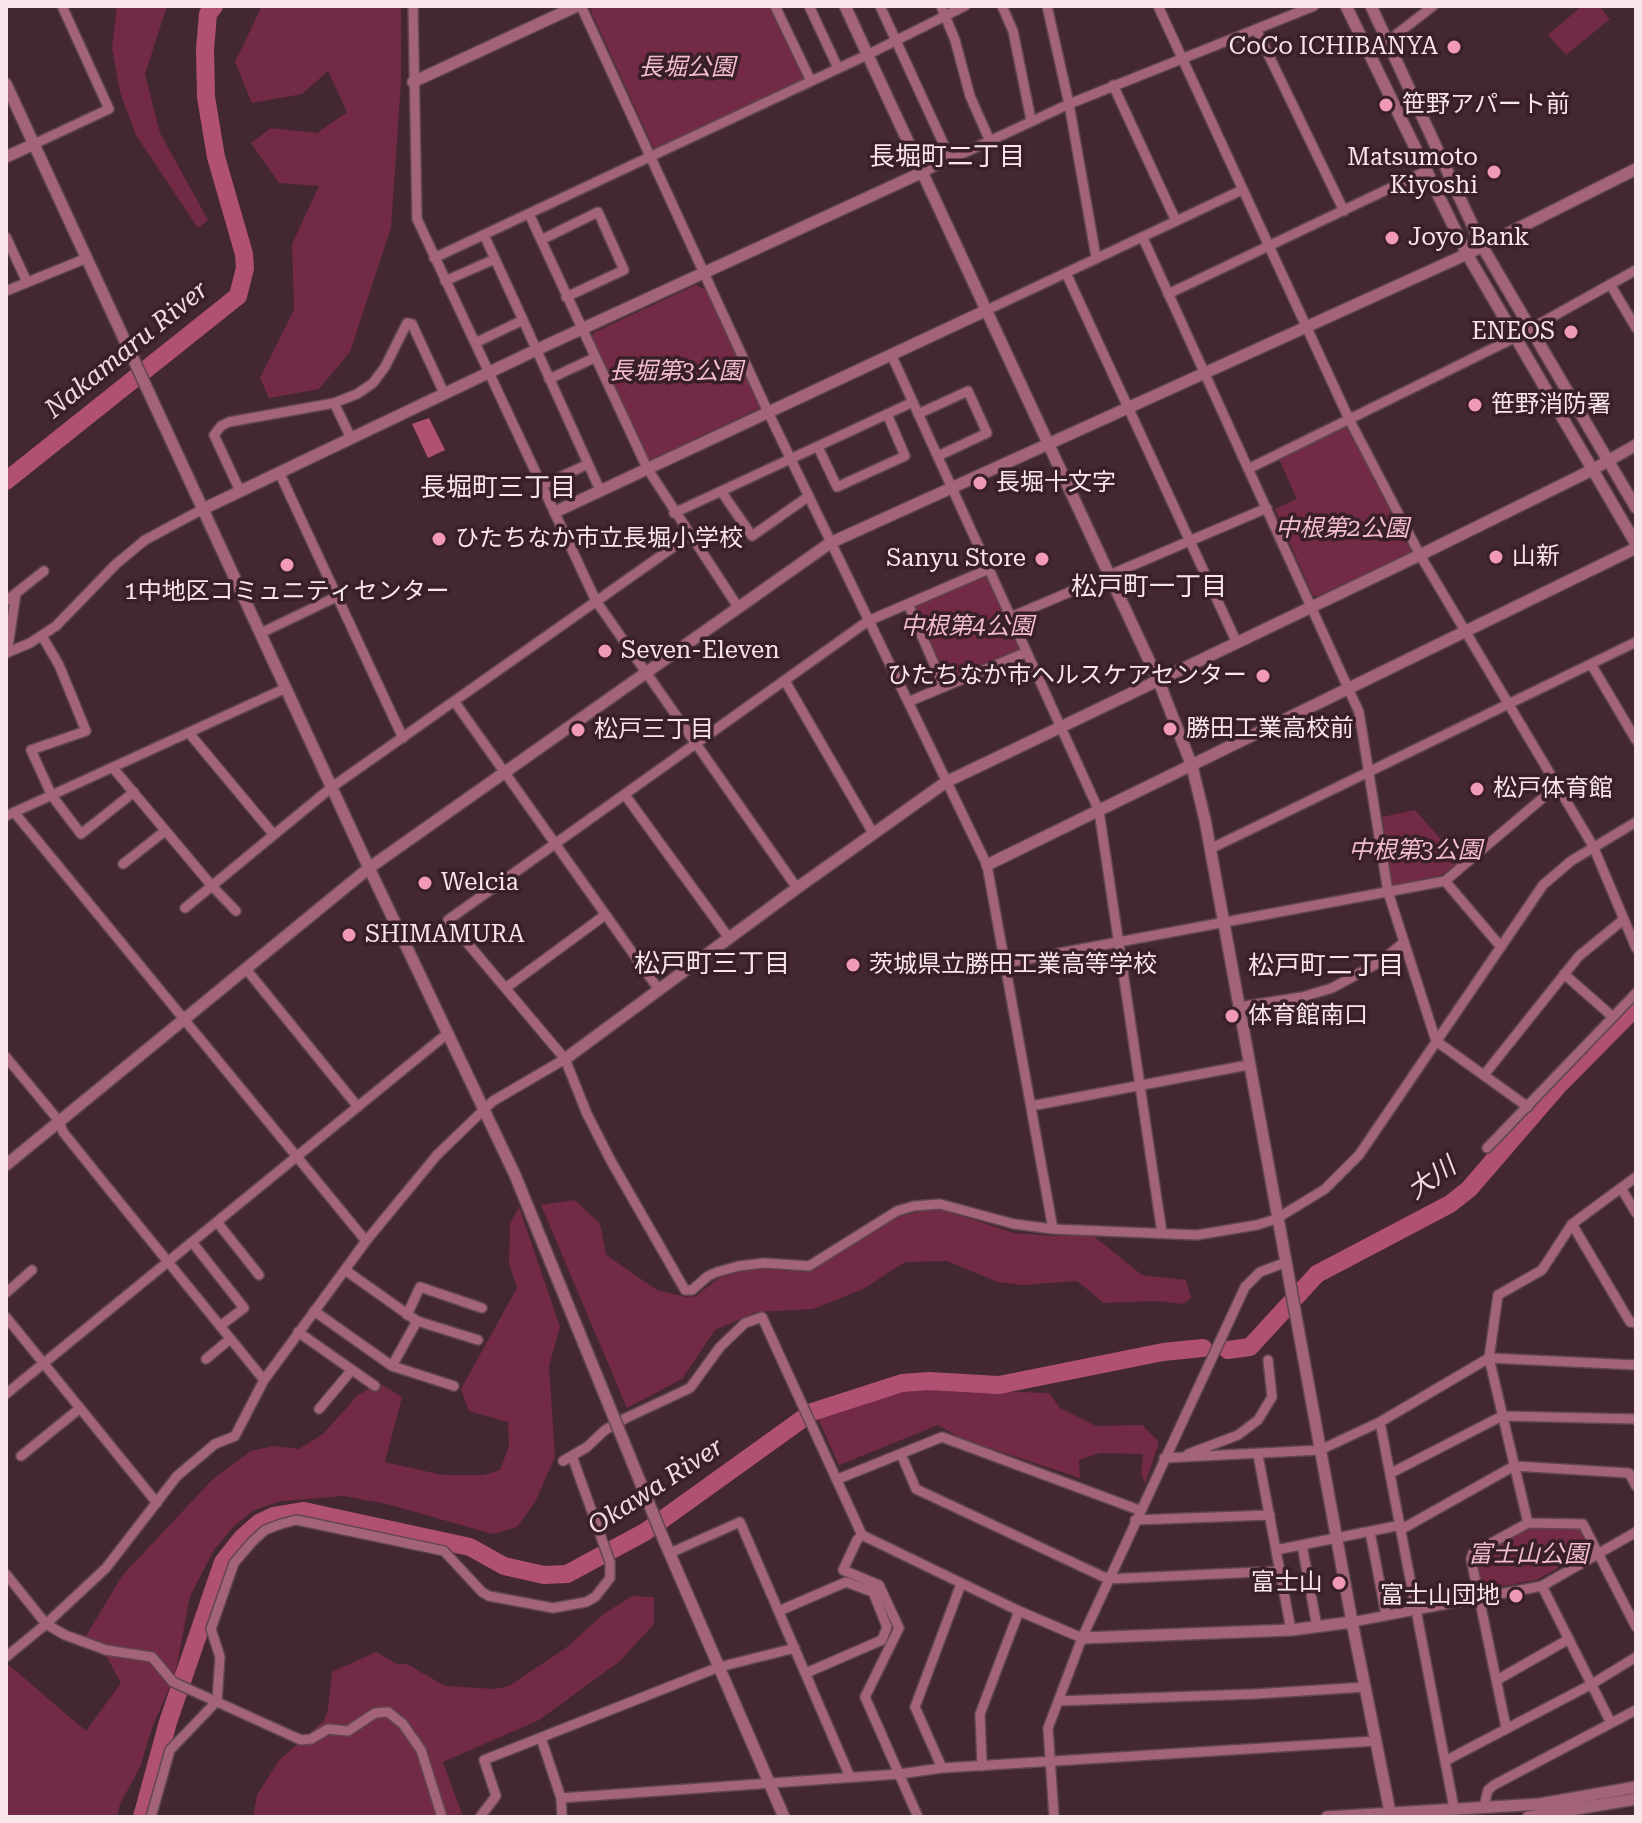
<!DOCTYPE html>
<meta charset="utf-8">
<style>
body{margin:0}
#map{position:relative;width:1642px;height:1823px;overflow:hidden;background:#442831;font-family:"Roboto Serif",serif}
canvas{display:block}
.frame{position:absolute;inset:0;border:8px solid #f9e6eb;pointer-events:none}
</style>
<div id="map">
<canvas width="1642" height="1823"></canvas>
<div class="frame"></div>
</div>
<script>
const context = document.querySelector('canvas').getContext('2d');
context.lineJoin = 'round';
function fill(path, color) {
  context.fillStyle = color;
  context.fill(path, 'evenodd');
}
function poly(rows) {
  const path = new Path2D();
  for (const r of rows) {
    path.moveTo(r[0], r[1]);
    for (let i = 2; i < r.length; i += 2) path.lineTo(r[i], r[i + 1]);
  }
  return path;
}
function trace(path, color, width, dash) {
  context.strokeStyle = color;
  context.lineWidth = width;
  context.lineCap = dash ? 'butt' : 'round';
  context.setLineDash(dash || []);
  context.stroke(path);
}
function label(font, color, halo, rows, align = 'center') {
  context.font = font + ' "Roboto Serif","Noto Sans JP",serif';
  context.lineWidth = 7;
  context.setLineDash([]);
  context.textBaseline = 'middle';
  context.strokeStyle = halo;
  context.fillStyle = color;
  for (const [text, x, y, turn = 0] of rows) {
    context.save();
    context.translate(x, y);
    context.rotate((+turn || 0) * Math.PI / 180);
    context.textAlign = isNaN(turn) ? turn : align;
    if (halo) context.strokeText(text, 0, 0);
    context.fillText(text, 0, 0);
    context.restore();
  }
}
const green = poly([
 [117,6,167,6,145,74,160,133,208,220,198,228,136,135,120,92,112,48],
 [262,6,401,6,401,82,391,228,350,352,319,389,269,398,260,378,294,310,292,244,319,186,279,183,251,143,271,128,317,133,347,112,328,71,302,94,252,103,235,62],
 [596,6,770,6,804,80,654,149,590,9],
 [1582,6,1599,6,1610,19,1566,55,1548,35],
 [696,285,708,291,760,408,651,460,645,456,591,339,593,333],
 [1347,427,1411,551,1409,555,1317,596,1313,596,1275,509,1297,499,1279,459],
 [987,575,1019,649,946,680,915,605],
 [1415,810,1460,861,1442,875,1392,885,1382,817],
 [575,1200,600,1224,606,1255,657,1290,686,1297,696,1296,719,1278,742,1271,765,1269,809,1272,900,1216,937,1208,1014,1233,1052,1236,1091,1234,1142,1275,1186,1280,1191,1298,1183,1304,1158,1301,1104,1303,1077,1281,1023,1285,998,1282,947,1261,905,1262,863,1289,813,1309,756,1312,715,1330,682,1379,627,1408,541,1205],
 [519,1207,560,1327,549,1366,555,1457,535,1502,517,1527,493,1534,387,1504,344,1496,281,1501,254,1510,233,1527,214,1550,190,1596,175,1675,152,1728,140,1767,120,1804,117,1817,6,1817,6,1667,9,1665,86,1731,121,1683,108,1659,86,1636,122,1576,212,1480,251,1451,273,1446,299,1449,323,1434,358,1395,379,1383,402,1397,385,1462,442,1475,484,1475,500,1470,509,1446,508,1422,469,1411,461,1389,517,1288,509,1263,510,1224],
 [901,1388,1049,1393,1060,1408,1096,1426,1142,1425,1159,1442,1145,1484,1141,1473,1143,1454,1100,1453,1079,1460,1080,1478,962,1439,938,1425,839,1465,818,1419],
 [1529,1526,1581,1527,1592,1550,1536,1580,1483,1590,1474,1556],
 [632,1596,654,1597,654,1624,620,1661,539,1720,443,1762,463,1817,253,1817,257,1795,279,1760,324,1721,328,1709,332,1672,376,1652,397,1664,407,1664,445,1686,495,1689,509,1686,567,1647,605,1613]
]);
const water = poly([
 [429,418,445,450,428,458,412,424]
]);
const river = poly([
 [6,481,238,296,245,268,244,254,216,157,206,97,205,49,208,14,214,6],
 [1228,1350,1250,1347,1317,1274,1450,1204,1469,1189,1557,1087,1636,1007],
 [142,1817,168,1722,223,1562,242,1538,259,1523,274,1516,304,1511,470,1547,504,1566,544,1575,567,1574,645,1532,812,1412,902,1383,929,1381,999,1385,1163,1352,1203,1348]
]);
const minor = poly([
 [413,6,417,219,596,601,797,888],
 [581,6,768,412,987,865,1053,1229],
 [775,6,811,81],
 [809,6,838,68],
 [880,6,950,158],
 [941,6,955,40,970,96,989,139],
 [1002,6,1013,31,1031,120],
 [1047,6,1069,104,1096,257],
 [1158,6,1349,419,1420,555,1593,846,1636,948],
 [1256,29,1344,211],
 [1388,41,1433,6],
 [1113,85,1176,221],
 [34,144,109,109,62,6],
 [923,172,1069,104,1314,6],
 [529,214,647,468,738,607],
 [484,235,495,259],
 [6,237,27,282],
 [1143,238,1359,712,1388,892,1436,1041,1528,1107],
 [541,240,598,212,624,270,566,297],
 [434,258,867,55,965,6],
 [1066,273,1237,643],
 [445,281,495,259,523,320,475,343],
 [1610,284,1636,328],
 [6,291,87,258],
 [1168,294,1428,170],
 [987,310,1242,190],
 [523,320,600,490],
 [891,354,1099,811,1162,1233],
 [549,379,594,358],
 [334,403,351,438],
 [918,414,968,391,987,433,938,456],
 [818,447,837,487,905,456,887,414],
 [1248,469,1514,338,1636,270],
 [279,472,403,738],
 [543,485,588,464],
 [240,491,214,435,221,426,229,422,334,403,357,394,373,383,385,367,407,323,412,324,444,393],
 [721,491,752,536,809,496],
 [674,513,913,402],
 [989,569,868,621,448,920,565,1059,587,1114,611,1161,685,1290,692,1290,708,1276,717,1272,739,1266,764,1263,809,1266,897,1211,914,1206,940,1204,1014,1224,1053,1229,1197,1235,1257,1225,1276,1219,1325,1189,1359,1155,1543,885,1571,861,1636,822],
 [6,601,44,571],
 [908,604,944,687],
 [1011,617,1267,508],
 [261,633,338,596],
 [42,636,59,665,86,731,31,750,52,796,81,834,134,792],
 [6,653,30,643,56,626,116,564,145,540,203,509],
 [7,653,16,593],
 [1591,664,1636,740],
 [785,681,873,833],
 [454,701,659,990],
 [908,702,1027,652],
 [189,733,274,835],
 [113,768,212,886,236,911],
 [625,795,729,938],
 [14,812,366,1241],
 [6,816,286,688],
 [1210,849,1636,642],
 [123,864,165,831],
 [1445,881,1501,947],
 [185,908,332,787,689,536],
 [1006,963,1445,881,1558,785],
 [246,969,358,1107],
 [1564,974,1613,1017],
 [507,987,605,915],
 [1238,1007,1302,997,1332,988,1380,962,1403,943],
 [6,1057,59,1121,63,1132,104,1183,264,1380],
 [1484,1075,1579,956,1623,920],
 [1031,1106,1248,1065],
 [1487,1148,1636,993],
 [1621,1188,1636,1213],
 [217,1222,259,1275],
 [1572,1224,1630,1322,1636,1323],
 [192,1242,244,1308,220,1326],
 [345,1270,417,1321,478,1340],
 [6,1293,32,1270],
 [314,1311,392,1366,454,1386],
 [407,1315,420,1287,482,1308],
 [6,1317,157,1503],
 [298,1332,375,1386],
 [206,1359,230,1339],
 [392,1366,417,1321],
 [6,1394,448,1033],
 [319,1409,351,1371],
 [1380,1422,1454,1808],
 [901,1454,916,1489,1108,1579,1280,1571],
 [1188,1454,1238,1435,1258,1420,1272,1397,1268,1360],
 [1258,1455,1291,1630],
 [21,1456,79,1409],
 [1164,1458,1320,1450,1380,1422,1489,1358,1636,1365],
 [563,1461,587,1447,605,1430,626,1418,690,1388,720,1347,745,1323,762,1317,862,1535,1019,1611,1082,1638],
 [1391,1473,1502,1416,1636,1419],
 [838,1479,942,1437,1139,1510],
 [1135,1520,1270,1515],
 [1528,1523,1489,1358,1498,1295,1542,1270,1572,1224,1636,1177],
 [1402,1529,1514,1466,1629,1473,1636,1486],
 [1370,1532,1386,1615],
 [862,1535,857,1540,843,1570,879,1585,899,1628,865,1697,918,1817],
 [1302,1545,1317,1627],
 [1276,1550,1401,1525],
 [670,1553,740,1522,850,1777],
 [6,1574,46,1624,65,1635,106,1650,152,1657,173,1682,301,1740,311,1739,328,1729,348,1731,375,1713,388,1712,403,1724,421,1750,442,1817],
 [1542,1586,1611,1723],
 [779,1611,846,1582,873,1592,887,1627,882,1640,806,1673],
 [1352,1622,1542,1586,1636,1532],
 [6,1657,46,1624,106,1568,177,1476,215,1444,235,1436,264,1380,366,1241,437,1155,493,1101,565,1059],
 [1497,1680,1569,1639],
 [1058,1701,1254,1694,1366,1687],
 [1506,1727,1471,1559,1473,1553,1528,1523,1583,1524,1636,1627],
 [541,1738,561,1798,562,1817],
 [1445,1761,1592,1684,1636,1657],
 [982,1766,980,1714,1019,1611],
 [942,1768,915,1707,961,1584],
 [561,1798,899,1774,942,1768,1376,1741],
 [1484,1806,1488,1790,1494,1785,1636,1710],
 [151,1817,170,1750,217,1701,220,1657,211,1629,234,1563,252,1542,265,1530,281,1524,296,1520,311,1523,444,1551,482,1592,489,1596,553,1608,586,1602,595,1597,610,1578,610,1562,572,1456],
 [480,1817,496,1796,484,1760,719,1667,795,1648],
 [1054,1817,1048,1728,1082,1638,1245,1287,1260,1272,1284,1263]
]);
const tertiary = poly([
 [845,6,1159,682,1192,766,1205,820,1352,1622,1391,1817],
 [1346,6,1467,254,1636,544],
 [1371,6,1482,246,1636,508],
 [413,82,577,6],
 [6,84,369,868,515,1175,610,1408],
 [6,157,34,144],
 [203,509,536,350,923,172],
 [555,512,987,310],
 [987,865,1636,548],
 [565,1059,797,888,946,782,1420,555,1592,470,1636,445],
 [6,1165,369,868,830,543,1467,254,1636,169],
 [663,1538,784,1817],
 [1082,1638,1291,1630,1352,1622],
 [1327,1817,1540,1804,1636,1787],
 [1528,1817,1636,1799]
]);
const tertiaryBridge = poly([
 [610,1408,663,1538]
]);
const markers = [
 [1454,47,8,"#f09ab5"],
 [1386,105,8,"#f09ab5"],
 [1494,172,8,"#f09ab5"],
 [1392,238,8,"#f09ab5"],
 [1571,332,8,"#f09ab5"],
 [1475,405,8,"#f09ab5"],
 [980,483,8,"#f09ab5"],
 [439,539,8,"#f09ab5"],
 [1496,557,8,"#f09ab5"],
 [1042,559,8,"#f09ab5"],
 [287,565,8,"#f09ab5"],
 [605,651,8,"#f09ab5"],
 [1263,676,8,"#f09ab5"],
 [1170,729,8,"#f09ab5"],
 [578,730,8,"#f09ab5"],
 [1477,789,8,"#f09ab5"],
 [425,883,8,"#f09ab5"],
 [349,935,8,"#f09ab5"],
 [853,965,8,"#f09ab5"],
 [1232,1016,8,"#f09ab5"],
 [1339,1583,8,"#f09ab5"],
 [1516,1596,8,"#f09ab5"]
];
const poiNames = [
 ["CoCo ICHIBANYA",1438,47,"right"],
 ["笹野アパート前",1402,105],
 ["Matsumoto",1478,158,"right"],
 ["Kiyoshi",1478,186,"right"],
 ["Joyo Bank",1408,238],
 ["ENEOS",1555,332,"right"],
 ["笹野消防署",1491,405],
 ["長堀十文字",996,483],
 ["ひたちなか市立長堀小学校",455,539],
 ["山新",1512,557],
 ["Sanyu Store",1026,559,"right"],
 ["1中地区コミュニティセンター",287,592,"center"],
 ["Seven-Eleven",621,651],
 ["ひたちなか市ヘルスケアセンター",1247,676,"right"],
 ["勝田工業高校前",1186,729],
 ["松戸三丁目",594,730],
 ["松戸体育館",1493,789],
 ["Welcia",441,883],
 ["SHIMAMURA",365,935],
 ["茨城県立勝田工業高等学校",869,965],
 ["体育館南口",1248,1016],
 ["富士山",1323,1583,"right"],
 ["富士山団地",1500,1596,"right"]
];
const parkNames = [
 ["長堀公園",687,68],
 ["長堀第3公園",676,372],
 ["中根第2公園",1342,529],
 ["中根第4公園",967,627],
 ["中根第3公園",1415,851],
 ["富士山公園",1528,1555]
];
const neighbourhoodNames = [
 ["長堀町二丁目",947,157],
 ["長堀町三丁目",498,488],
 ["松戸町一丁目",1149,587],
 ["松戸町三丁目",712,964],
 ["松戸町二丁目",1326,966]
];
const waterNames = [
 ["Nakamaru River",127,350,-39],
 ["大川",1432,1179,-35],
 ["Okawa River",656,1487,-33]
];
fill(green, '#722a46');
fill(water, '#b05173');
trace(river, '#b05173', 18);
trace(minor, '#61464f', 12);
trace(tertiary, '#61464f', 14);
trace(minor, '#a36479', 9);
trace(tertiary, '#a36479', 11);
trace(tertiaryBridge, '#61464f', 14, []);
trace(tertiaryBridge, '#a36479', 11);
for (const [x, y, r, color] of markers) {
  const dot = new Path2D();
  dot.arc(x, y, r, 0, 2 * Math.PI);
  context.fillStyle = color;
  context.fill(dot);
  trace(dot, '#391f27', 3);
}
label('24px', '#f9e6eb', '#391f27', poiNames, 'left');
label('italic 24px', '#f1bccc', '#391f27', parkNames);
label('26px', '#f9e6eb', '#391f27', neighbourhoodNames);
label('italic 26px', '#f4d9e0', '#391f27', waterNames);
</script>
